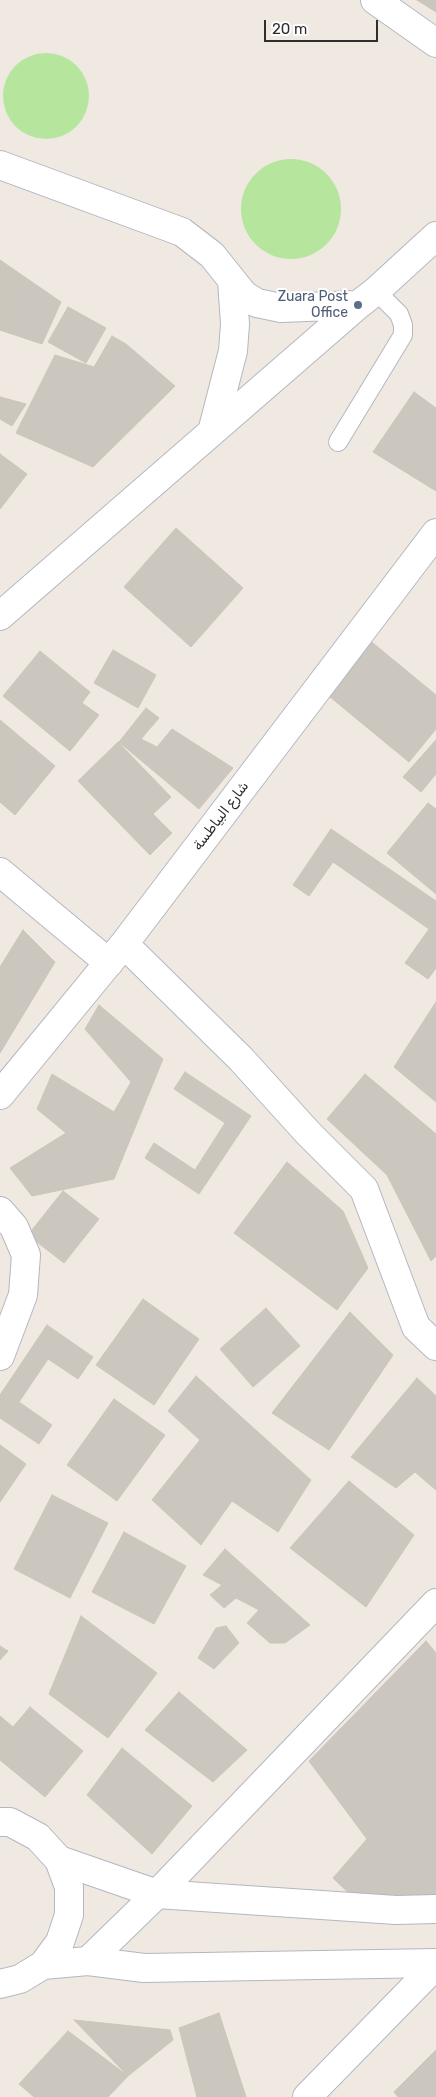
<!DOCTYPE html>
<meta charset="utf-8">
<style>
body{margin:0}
#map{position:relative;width:436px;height:2097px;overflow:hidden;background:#efe9e1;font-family:Rubik,sans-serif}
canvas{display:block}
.scale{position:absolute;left:264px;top:20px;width:114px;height:22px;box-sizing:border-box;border:2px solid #2e2e2e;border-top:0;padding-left:6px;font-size:15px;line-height:18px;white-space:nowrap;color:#2e2e2e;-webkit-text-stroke:4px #fff;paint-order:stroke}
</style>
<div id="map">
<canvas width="436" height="2097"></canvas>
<div class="scale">20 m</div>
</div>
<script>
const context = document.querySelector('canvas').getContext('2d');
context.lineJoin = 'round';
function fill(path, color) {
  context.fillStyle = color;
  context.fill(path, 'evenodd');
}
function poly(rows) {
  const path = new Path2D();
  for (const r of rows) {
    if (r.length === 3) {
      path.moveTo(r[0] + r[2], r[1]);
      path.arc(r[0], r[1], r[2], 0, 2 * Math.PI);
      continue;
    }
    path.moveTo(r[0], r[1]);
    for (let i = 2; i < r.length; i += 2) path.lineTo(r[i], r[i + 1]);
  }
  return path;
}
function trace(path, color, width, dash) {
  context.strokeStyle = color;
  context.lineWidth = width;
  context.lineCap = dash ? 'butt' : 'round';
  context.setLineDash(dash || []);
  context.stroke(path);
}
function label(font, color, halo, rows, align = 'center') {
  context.font = font + ' Rubik,"Noto Sans Arabic",sans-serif';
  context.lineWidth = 4;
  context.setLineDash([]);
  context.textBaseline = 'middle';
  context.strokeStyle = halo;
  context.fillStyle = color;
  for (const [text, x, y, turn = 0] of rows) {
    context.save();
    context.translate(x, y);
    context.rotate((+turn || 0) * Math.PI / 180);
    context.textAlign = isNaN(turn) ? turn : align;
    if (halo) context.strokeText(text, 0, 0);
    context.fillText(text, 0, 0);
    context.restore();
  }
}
const green = poly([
 [46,96,43],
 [291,209,50]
]);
const building = poly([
 [417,0,436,0,436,12,417,0],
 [0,260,61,302,42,344,0,330,0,260],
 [68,307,106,328,86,363,48,342,68,307],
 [112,336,126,344,175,386,93,467,16,433,55,355,94,367,112,336],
 [414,392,436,408,436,491,373,452,414,392],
 [0,397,26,404,12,426,0,419,0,397],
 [0,454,27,474,0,509,0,454],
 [176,528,243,588,191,647,124,587,176,528],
 [368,639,436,695,436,729,409,762,324,692,368,639],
 [113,650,156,675,138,708,94,683,113,650],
 [40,651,90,692,82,703,99,715,70,751,3,696,40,651],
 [146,708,159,718,141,739,157,747,172,729,233,768,199,809,119,742,146,708],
 [0,720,55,766,15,815,0,802,0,720],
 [436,740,436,774,421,792,403,777,436,740],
 [118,742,171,797,153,814,172,833,150,855,78,781,118,742],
 [428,803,436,809,436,894,387,853,428,803],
 [331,829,436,901,436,968,428,979,405,963,429,929,333,862,309,896,293,885,331,829],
 [23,930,55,962,0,1053,0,967,23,930],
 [436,1002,436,1102,394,1067,436,1002],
 [99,1005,163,1059,114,1179,32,1196,10,1168,66,1133,37,1109,52,1074,114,1112,131,1082,85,1029,99,1005],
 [185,1072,251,1116,199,1194,145,1158,154,1143,195,1170,225,1123,174,1089,185,1072],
 [365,1074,436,1134,436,1256,431,1261,387,1175,327,1119,365,1074],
 [287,1162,343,1211,368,1268,337,1310,234,1233,287,1162],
 [63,1191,99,1219,64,1263,28,1235,63,1191],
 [143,1299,199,1339,154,1405,96,1365,143,1299],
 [266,1308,300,1346,253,1387,220,1349,266,1308],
 [350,1312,393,1355,329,1450,272,1413,350,1312],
 [47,1325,93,1357,78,1379,48,1359,19,1402,52,1425,39,1444,0,1418,0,1395,47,1325],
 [196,1376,311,1480,278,1532,232,1501,201,1545,152,1500,200,1440,168,1411,196,1376],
 [417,1378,436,1396,436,1490,415,1472,396,1488,351,1457,417,1378],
 [114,1399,165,1435,117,1501,67,1465,114,1399],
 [0,1445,26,1464,0,1502,0,1445],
 [349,1481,414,1535,366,1607,290,1548,349,1481],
 [52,1495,108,1523,70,1598,14,1569,52,1495],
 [124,1532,186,1566,154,1624,92,1592,124,1532],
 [225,1549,310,1625,285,1643,270,1643,247,1623,259,1610,236,1598,224,1608,210,1595,222,1585,203,1575,225,1549],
 [81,1616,157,1673,108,1738,49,1694,81,1616],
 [226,1626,239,1643,214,1669,198,1658,216,1628,226,1626],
 [426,1641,436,1653,436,1901,355,1899,333,1878,367,1839,309,1761,426,1641],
 [0,1646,8,1651,0,1660,0,1646],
 [179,1692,247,1750,213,1782,145,1730,179,1692],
 [30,1707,83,1751,45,1797,0,1760,0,1716,13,1727,30,1707],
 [122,1748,192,1806,152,1854,87,1795,122,1748],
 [219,2013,246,2097,197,2097,179,2028,219,2013],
 [74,2020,170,2030,173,2040,128,2076,74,2020],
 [68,2031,128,2076,108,2097,34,2097,19,2084,68,2031],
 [436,2050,436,2097,398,2097,394,2092,436,2050]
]);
const service = poly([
 [338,442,403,335,403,325,399,314,376,291]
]);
const minor = poly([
 [375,0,436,43],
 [0,165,182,232,212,255,244,295,257,303,281,308,358,305],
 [212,432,233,351,235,324,232,280],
 [0,616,358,305,376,291,436,236],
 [0,872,109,963],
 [124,944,241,1059,308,1133,364,1189,416,1327,436,1346],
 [0,1095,124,944,436,533],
 [0,1211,14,1227,26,1255,23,1295,0,1356],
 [88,1961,157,1894,436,1603],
 [307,2097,436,1965]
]);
const tertiary = poly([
 [0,1822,10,1822,38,1837,59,1860,69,1887,69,1915,60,1942,43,1965,20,1979,0,1984],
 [59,1860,157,1894,396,1910,436,1909],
 [43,1965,88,1961,144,1968,436,1963]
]);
const markers = [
 [358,305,5,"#5c6f8a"]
];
const serviceNames = [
 ["Zuara Post",348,297],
 ["Office",348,313]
];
const streetNames = [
 ["شارع البياطسة",221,816,-53]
];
fill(green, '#b6e59e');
fill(building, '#cbc7bf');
trace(building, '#cbc5ba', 1);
trace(service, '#b4b7c1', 20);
trace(minor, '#b4b7c1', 30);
trace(tertiary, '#b4b7c1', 30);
trace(service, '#fff', 18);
trace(minor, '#fff', 28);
trace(tertiary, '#fff', 28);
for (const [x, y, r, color] of markers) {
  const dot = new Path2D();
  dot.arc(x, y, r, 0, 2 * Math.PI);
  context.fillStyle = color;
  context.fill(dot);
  trace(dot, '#fff', 2);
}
label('14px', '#4e5e75', '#fff', serviceNames, 'right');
label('14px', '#2e2e2e', '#fff', streetNames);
</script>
